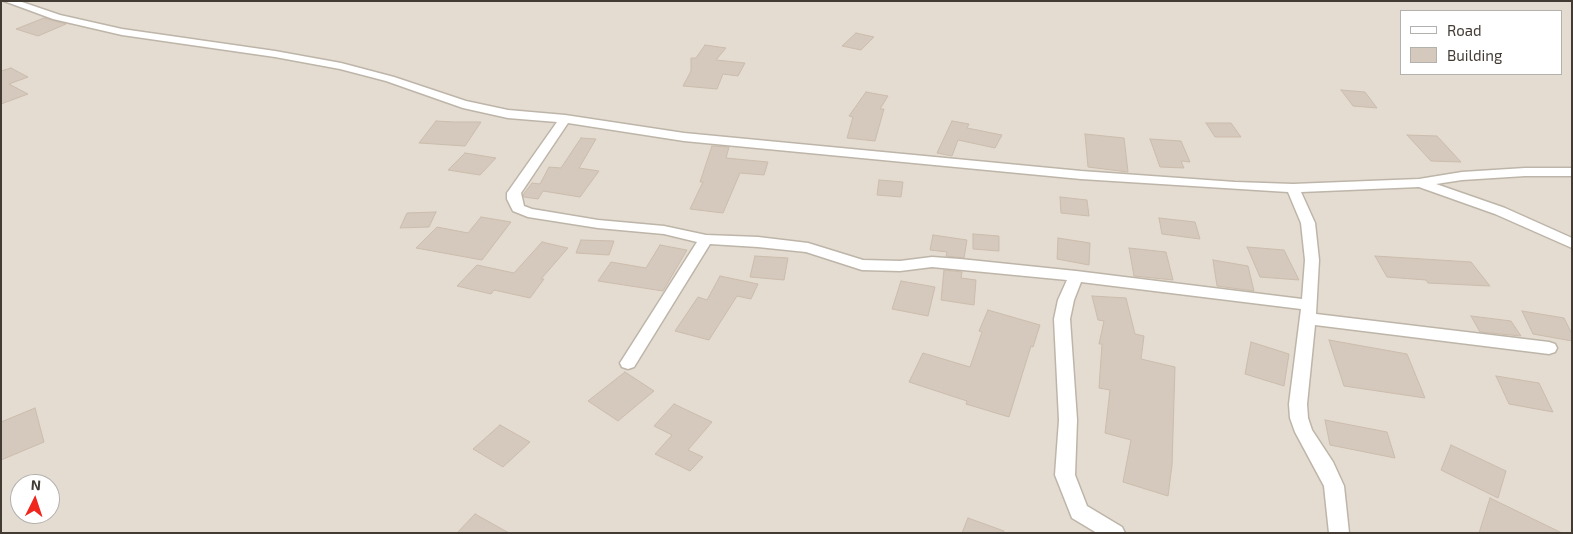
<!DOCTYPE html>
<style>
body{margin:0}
#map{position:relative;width:1573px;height:534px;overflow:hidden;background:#f1ebe3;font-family:"Exo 2",sans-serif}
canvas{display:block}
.frame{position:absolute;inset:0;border:2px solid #423b34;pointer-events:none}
.legend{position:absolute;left:1400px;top:10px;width:162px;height:65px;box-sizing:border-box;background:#fff;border:1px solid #b3b1ae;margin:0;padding:6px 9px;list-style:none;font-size:15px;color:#423b34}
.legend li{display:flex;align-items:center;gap:10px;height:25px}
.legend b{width:25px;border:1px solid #b3b1ae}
.north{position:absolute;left:10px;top:474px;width:50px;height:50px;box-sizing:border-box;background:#fff;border:1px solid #b3b1ae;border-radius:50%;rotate:4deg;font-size:14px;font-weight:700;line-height:20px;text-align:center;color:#423b34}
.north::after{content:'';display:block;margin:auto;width:18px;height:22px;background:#f0251b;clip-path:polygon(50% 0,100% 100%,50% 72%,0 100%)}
</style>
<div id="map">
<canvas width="1573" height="534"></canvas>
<div class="frame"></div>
<ul class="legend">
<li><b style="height:6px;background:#fff"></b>Road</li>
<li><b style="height:14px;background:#d5c8bc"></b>Building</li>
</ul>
<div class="north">N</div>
</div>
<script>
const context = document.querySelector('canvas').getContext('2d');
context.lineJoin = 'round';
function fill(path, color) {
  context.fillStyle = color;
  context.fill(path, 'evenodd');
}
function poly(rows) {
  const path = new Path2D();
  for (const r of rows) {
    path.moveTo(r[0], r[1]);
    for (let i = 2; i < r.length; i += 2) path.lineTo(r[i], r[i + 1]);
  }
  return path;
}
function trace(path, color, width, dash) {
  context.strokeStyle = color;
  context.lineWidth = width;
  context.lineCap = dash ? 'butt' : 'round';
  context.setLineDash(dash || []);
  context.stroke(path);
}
const residential = poly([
 [1,1,1572,1,1572,533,1,533],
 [1402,11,1562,11,1562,74,1402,74],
 [20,484,50,484,50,514,20,514]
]);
const building = poly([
 [44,18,66,24,38,36,16,29,44,18],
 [856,33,874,37,861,50,842,46,856,33],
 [705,45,726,48,716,60,745,63,738,76,723,74,717,89,683,86,691,71,691,58,696,58,705,45],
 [11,68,28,77,9,84,28,94,1,104,1,71,11,68],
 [1341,90,1365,92,1377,108,1353,106,1341,90],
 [866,92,888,96,880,109,884,109,875,141,847,138,853,117,849,116,866,92],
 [436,121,454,122,481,122,465,146,419,143,436,121],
 [952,121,969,124,967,128,1002,135,995,148,958,140,952,156,937,153,952,121],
 [1206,123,1231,123,1241,137,1215,137,1206,123],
 [1085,134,1124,138,1128,172,1088,167,1085,134],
 [1407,135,1437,136,1461,162,1431,161,1407,135],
 [581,138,596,139,579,168,599,171,580,197,543,191,538,199,524,197,523,195,532,183,540,184,549,167,561,168,581,138],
 [1150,139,1181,141,1190,162,1181,161,1184,168,1160,167,1150,139],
 [712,146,729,147,726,158,768,162,764,175,740,173,723,213,690,209,703,182,700,182,712,146],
 [465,153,496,158,480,175,448,170,465,153],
 [879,180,903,182,901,197,877,195,879,180],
 [1060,197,1087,200,1089,216,1061,213,1060,197],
 [436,212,429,227,400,228,407,213,436,212],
 [481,217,511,222,482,260,416,248,437,227,468,233,481,217],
 [1159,218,1195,222,1200,239,1162,234,1159,218],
 [973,234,999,236,999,251,973,249,973,234],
 [933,235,967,240,964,258,946,256,947,252,930,250,933,235],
 [1058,238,1090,243,1089,265,1057,259,1058,238],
 [581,240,614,241,609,255,576,253,581,240],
 [542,242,568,248,541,279,544,279,530,298,494,290,491,294,457,286,477,265,514,273,542,242],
 [660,245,687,250,663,291,598,281,611,262,646,268,660,245],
 [1247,247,1284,250,1299,280,1260,277,1247,247],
 [1129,248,1166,252,1173,280,1134,276,1129,248],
 [755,256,788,258,784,280,750,277,755,256],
 [1375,256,1471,262,1490,286,1428,283,1426,280,1387,277,1375,256],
 [1213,260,1248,266,1254,291,1217,286,1213,260],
 [944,270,962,272,961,278,976,280,974,305,941,300,944,270],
 [720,276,758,284,751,299,737,296,709,340,675,331,698,297,707,300,720,276],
 [901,281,935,287,928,316,892,309,901,281],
 [1092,296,1126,298,1135,334,1144,336,1141,359,1175,367,1172,465,1168,496,1123,482,1131,440,1105,433,1110,390,1099,388,1102,344,1099,344,1104,321,1098,320,1092,296],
 [988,310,1040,325,1033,347,1031,346,1009,417,966,404,967,401,909,382,923,353,970,367,982,332,979,331,988,310],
 [1522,311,1564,318,1572,334,1572,341,1533,334,1522,311],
 [1471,316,1511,321,1521,336,1480,332,1471,316],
 [1329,340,1407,354,1425,398,1344,386,1329,340],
 [1251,342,1289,354,1284,386,1245,374,1251,342],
 [625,372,654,391,618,421,588,401,625,372],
 [1496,376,1539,383,1553,412,1509,404,1496,376],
 [674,404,712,422,688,450,703,457,690,471,655,454,672,435,654,426,674,404],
 [35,408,44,442,1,460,1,422,35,408],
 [1325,420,1387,432,1395,458,1330,445,1325,420],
 [500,425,530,442,503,467,473,449,500,425],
 [1451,445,1506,471,1498,498,1441,470,1451,445],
 [1490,498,1562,533,1479,533,1490,498],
 [475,514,509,533,457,533,475,514],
 [968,518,1004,531,1004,533,962,533,968,518]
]);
const minor = poly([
 [4,1,19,1,60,15,122,29,275,51,341,63,394,77,466,101,508,110,565,115,684,133,1081,171,1235,182,1293,184,1419,179,1462,172,1525,168,1572,168,1572,176,1525,176,1462,180,1436,184,1505,208,1572,238,1572,248,1495,214,1419,187,1301,192,1315,223,1319,260,1316,314,1549,342,1555,344,1557,348,1555,352,1549,354,1315,325,1307,404,1308,418,1312,430,1333,462,1344,486,1349,533,1329,533,1324,486,1295,432,1290,418,1289,404,1301,309,1081,282,1074,300,1070,319,1077,420,1075,475,1087,506,1122,527,1125,533,1097,533,1072,518,1055,475,1059,420,1054,319,1058,300,1067,280,932,267,900,271,862,270,806,252,758,247,710,244,634,367,628,369,622,367,620,363,697,242,664,234,598,228,528,217,513,211,507,199,507,193,557,122,508,118,463,108,386,81,340,69,275,57,122,35,53,19,4,1],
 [568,123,684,141,1081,179,1288,192,1301,223,1305,260,1302,299,1076,271,960,259,932,257,900,261,863,260,808,243,758,237,706,235,664,226,598,220,532,209,524,206,521,193,568,123]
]);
fill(residential, '#e4dcd1');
fill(building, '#d5c8bc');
trace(building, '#ccbdad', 1);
trace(minor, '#beb5a9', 3);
fill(minor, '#fff');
</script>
